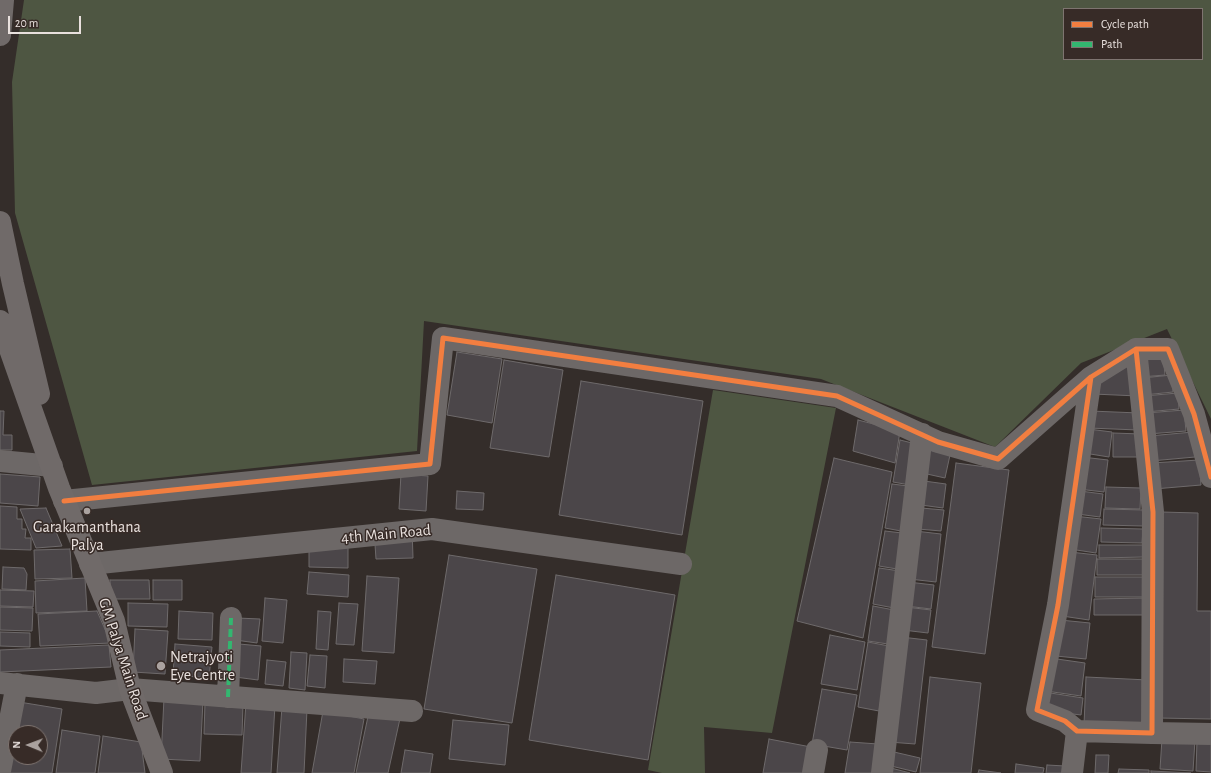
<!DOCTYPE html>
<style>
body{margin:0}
#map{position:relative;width:1211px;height:773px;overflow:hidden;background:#342d2a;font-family:"Alegreya Sans",sans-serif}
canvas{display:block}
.legend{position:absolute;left:1063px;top:8px;width:140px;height:52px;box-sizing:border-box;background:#372b27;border:1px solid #7e7470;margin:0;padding:5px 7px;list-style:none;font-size:12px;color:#e9e1de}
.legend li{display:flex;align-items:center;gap:8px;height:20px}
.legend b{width:20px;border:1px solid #7e7470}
.north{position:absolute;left:8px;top:725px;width:40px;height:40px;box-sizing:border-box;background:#372b27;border:1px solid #7e7470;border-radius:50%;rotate:271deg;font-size:11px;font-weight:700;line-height:16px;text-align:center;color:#e9e1de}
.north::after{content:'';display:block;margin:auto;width:14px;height:18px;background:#aaa29f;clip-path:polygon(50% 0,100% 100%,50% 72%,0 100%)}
.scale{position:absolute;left:8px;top:16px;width:73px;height:18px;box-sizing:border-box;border:2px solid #e9e1de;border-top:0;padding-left:5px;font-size:12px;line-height:14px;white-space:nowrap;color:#e9e1de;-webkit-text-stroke:3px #372b27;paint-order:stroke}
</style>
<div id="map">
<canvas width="1211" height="773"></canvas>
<ul class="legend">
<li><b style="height:5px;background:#f27e40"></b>Cycle path</li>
<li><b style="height:5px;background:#33b770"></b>Path</li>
</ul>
<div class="north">N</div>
<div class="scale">20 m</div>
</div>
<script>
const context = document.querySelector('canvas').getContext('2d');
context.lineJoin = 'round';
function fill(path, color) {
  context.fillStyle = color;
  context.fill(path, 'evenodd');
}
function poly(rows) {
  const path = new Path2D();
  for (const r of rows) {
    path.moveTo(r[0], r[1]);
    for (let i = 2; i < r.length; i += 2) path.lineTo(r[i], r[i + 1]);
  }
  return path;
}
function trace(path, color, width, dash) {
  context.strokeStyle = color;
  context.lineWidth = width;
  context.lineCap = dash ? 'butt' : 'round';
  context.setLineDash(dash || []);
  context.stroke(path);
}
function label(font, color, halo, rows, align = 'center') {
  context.font = font + ' "Alegreya Sans",sans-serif';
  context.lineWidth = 3;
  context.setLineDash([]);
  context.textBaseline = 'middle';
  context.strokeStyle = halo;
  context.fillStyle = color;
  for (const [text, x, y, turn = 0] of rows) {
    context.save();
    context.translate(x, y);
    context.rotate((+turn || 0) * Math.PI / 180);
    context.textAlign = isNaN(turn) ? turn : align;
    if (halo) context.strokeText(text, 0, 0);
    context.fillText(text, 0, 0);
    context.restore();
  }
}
const green = poly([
 [24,0,1211,0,1211,419,1167,329,1081,363,995,447,821,379,424,321,417,451,92,485,15,213,12,82],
 [1064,9,1202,9,1202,59,1064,59],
 [713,390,836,408,772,733,704,727,705,773,662,773,648,770]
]);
const building = poly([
 [457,352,502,359,492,423,447,415,457,352],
 [1163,355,1165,375,1141,377,1140,356,1163,355],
 [504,360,563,370,549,457,490,448,504,360],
 [1136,361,1138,396,1093,394,1094,380,1136,361],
 [1172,375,1173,392,1144,395,1142,378,1172,375],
 [581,381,703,401,682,535,559,515,581,381],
 [1178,393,1179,409,1146,412,1144,396,1178,393],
 [1184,410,1186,431,1148,434,1146,413,1184,410],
 [0,411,4,411,3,435,12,435,12,450,0,450,0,411],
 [1090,411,1139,413,1138,430,1089,428,1090,411],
 [858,420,900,431,895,463,853,451,858,420],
 [1088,429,1112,432,1109,457,1084,453,1088,429],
 [1193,432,1195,457,1151,461,1149,436,1193,432],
 [1113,433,1141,434,1140,457,1113,457,1113,433],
 [900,440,912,443,910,485,893,482,900,440],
 [924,449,950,455,945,478,918,472,924,449],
 [1082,457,1108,460,1104,492,1078,489,1082,457],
 [834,458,892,472,863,638,797,621,834,458],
 [1199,460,1201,485,1154,489,1152,463,1199,460],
 [956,463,1009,470,985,654,932,647,956,463],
 [0,474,40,477,38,506,0,503,0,474],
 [401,474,428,476,426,511,399,509,401,474],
 [924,481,946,484,943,508,921,505,924,481],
 [892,484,908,486,901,531,885,528,892,484],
 [1106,487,1141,488,1140,509,1105,508,1106,487],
 [457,491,484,493,483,510,456,509,457,491],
 [1080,491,1103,494,1100,517,1077,514,1080,491],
 [0,506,17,507,17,519,22,519,22,529,26,529,25,538,31,538,31,550,0,549,0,506],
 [46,508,62,546,36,548,20,509,46,508],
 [921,508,944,510,941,531,918,529,921,508],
 [1104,509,1144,510,1143,526,1103,525,1104,509],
 [1161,512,1198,513,1197,611,1211,611,1211,719,1158,718,1161,512],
 [1074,516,1101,519,1096,553,1070,549,1074,516],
 [412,528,413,558,376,559,374,530,412,528],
 [1101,528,1143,529,1142,543,1101,542,1101,528],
 [885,531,902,533,897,569,879,566,885,531],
 [915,531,941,534,936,582,909,579,915,531],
 [309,545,348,545,348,568,309,567,309,545],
 [1099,545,1143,545,1143,557,1099,558,1099,545],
 [70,549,72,578,35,579,34,550,70,549],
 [1070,552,1097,555,1089,620,1062,616,1070,552],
 [449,555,537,569,512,723,424,709,449,555],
 [1097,559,1145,559,1145,575,1097,575,1097,559],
 [3,567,24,568,27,574,26,590,2,589,3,567],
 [879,568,900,571,894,608,873,604,879,568],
 [309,572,349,575,348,597,307,594,309,572],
 [556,575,675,595,648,760,529,740,556,575],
 [367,576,399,578,394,653,362,651,367,576],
 [1095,577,1147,577,1147,597,1095,597,1095,577],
 [85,578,87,611,36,613,35,581,85,578],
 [110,580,149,580,150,599,111,599,110,580],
 [153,580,182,580,182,600,153,600,153,580],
 [908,582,934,585,931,609,906,606,908,582],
 [0,590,34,591,33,607,0,606,0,590],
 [265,598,287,600,283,643,262,641,265,598],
 [1145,598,1145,615,1094,615,1094,599,1145,598],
 [128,603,168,604,167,627,128,626,128,603],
 [339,603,358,604,354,645,336,644,339,603],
 [873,606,894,610,888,644,868,641,873,606],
 [0,607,33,608,32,631,0,630,0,607],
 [906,607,931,610,928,633,903,630,906,607],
 [97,611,111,643,40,646,38,614,97,611],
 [179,611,213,613,212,640,178,639,179,611],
 [318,611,331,612,328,650,316,649,318,611],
 [237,618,260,619,257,643,235,640,237,618],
 [1060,620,1090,623,1086,659,1056,656,1060,620],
 [135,629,168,631,165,674,133,672,135,629],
 [0,632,30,633,30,647,0,646,0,632],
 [830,635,865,642,857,690,821,684,830,635],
 [901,637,927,640,915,744,889,742,901,637],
 [868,642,889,646,879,711,858,707,868,642],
 [175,644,212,647,209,678,173,675,175,644],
 [239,644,261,646,258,680,235,677,239,644],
 [109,645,111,667,0,672,0,650,109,645],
 [291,652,307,653,305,690,289,688,291,652],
 [310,655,327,656,325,688,307,686,310,655],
 [1050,658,1085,663,1081,696,1046,691,1050,658],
 [344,659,377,661,375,684,343,682,344,659],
 [267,660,286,662,283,686,265,684,267,660],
 [930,677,981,683,971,773,920,773,930,677],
 [1086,677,1148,680,1144,729,1084,725,1086,677],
 [822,689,857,695,847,750,812,744,822,689],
 [1044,692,1083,698,1081,715,1041,710,1044,692],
 [164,698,203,700,200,761,161,759,164,698],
 [19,702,62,709,52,773,9,773,19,702],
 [16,733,40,733,40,757,16,757,16,733],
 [205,703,243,704,242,735,204,734,205,703],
 [246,703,275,705,271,773,241,773,246,703],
 [282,707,307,709,304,773,277,773,282,707],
 [370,707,401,714,388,773,356,773,370,707],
 [323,711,364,719,354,773,312,773,323,711],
 [453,720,509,725,505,765,449,759,453,720],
 [62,730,100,736,95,773,56,773,62,730],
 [103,736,141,742,145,773,98,773,103,736],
 [769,739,811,747,806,773,763,773,769,739],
 [1162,739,1195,740,1193,771,1160,769,1162,739],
 [1197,741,1211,742,1211,772,1196,771,1197,741],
 [850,742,878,744,876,773,845,773,850,742],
 [405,750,433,754,430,773,401,773,405,750],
 [894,752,920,758,916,772,891,766,894,752],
 [1096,755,1109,755,1108,773,1095,773,1096,755],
 [1016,764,1044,768,1043,773,1015,773,1016,764],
 [1047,765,1065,766,1064,773,1046,773,1047,765],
 [891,768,910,773,889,773,891,768],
 [1119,769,1149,770,1149,773,1118,773,1119,769],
 [979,770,1001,773,978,773,979,770],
 [1151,771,1191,773,1151,773,1151,771]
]);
const minor = poly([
 [1091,377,1058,605,1037,710,1065,721,1077,731,1152,733,1153,512,1136,349],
 [0,461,52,466],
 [64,501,430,464,443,338,837,396,938,442,998,459,1091,377,1136,349,1168,349,1194,414,1211,477],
 [90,564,432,529,681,564],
 [0,683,96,693,130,689,412,711],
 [228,697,231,618],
 [1152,733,1211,734],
 [0,771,17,684],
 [813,773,817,750],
 [882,773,922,434],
 [1072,773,1077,731]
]);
const secondary = poly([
 [0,35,3,0],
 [0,222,13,284,39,394],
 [0,321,59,488,114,621,130,689,162,773]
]);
const quiet = poly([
 [228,697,231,618]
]);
const cycleway = poly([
 [1091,377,1058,605,1037,710,1065,721,1077,731,1152,733,1153,512,1136,349],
 [64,501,430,464,443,338,837,396,938,442,998,459,1091,377,1136,349,1168,349,1194,414,1211,477]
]);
const markers = [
 [87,511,4,"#aaa29f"],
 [161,666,5,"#aaa29f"]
];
const poiNames = [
 ["Garakamanthana",87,527],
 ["Palya",87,545],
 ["Netrajyoti",170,657,"left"],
 ["Eye Centre",170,675,"left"]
];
const streetNames = [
 ["4th Main Road",386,534,-5],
 ["GM Palya Main Road",123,659,72]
];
fill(green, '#4e5642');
fill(building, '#4b4649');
trace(building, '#6e6a6b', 1);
trace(minor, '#6d6867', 22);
trace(secondary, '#706a69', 22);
trace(quiet, '#33b770', 4, [8, 4]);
trace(cycleway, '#f27e40', 5);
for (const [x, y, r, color] of markers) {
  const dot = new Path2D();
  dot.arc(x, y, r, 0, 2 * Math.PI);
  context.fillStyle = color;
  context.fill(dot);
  trace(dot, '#372b27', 1.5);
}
label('16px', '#e9e1de', '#372b27', poiNames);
label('16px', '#e9e1de', '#372b27', streetNames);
</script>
